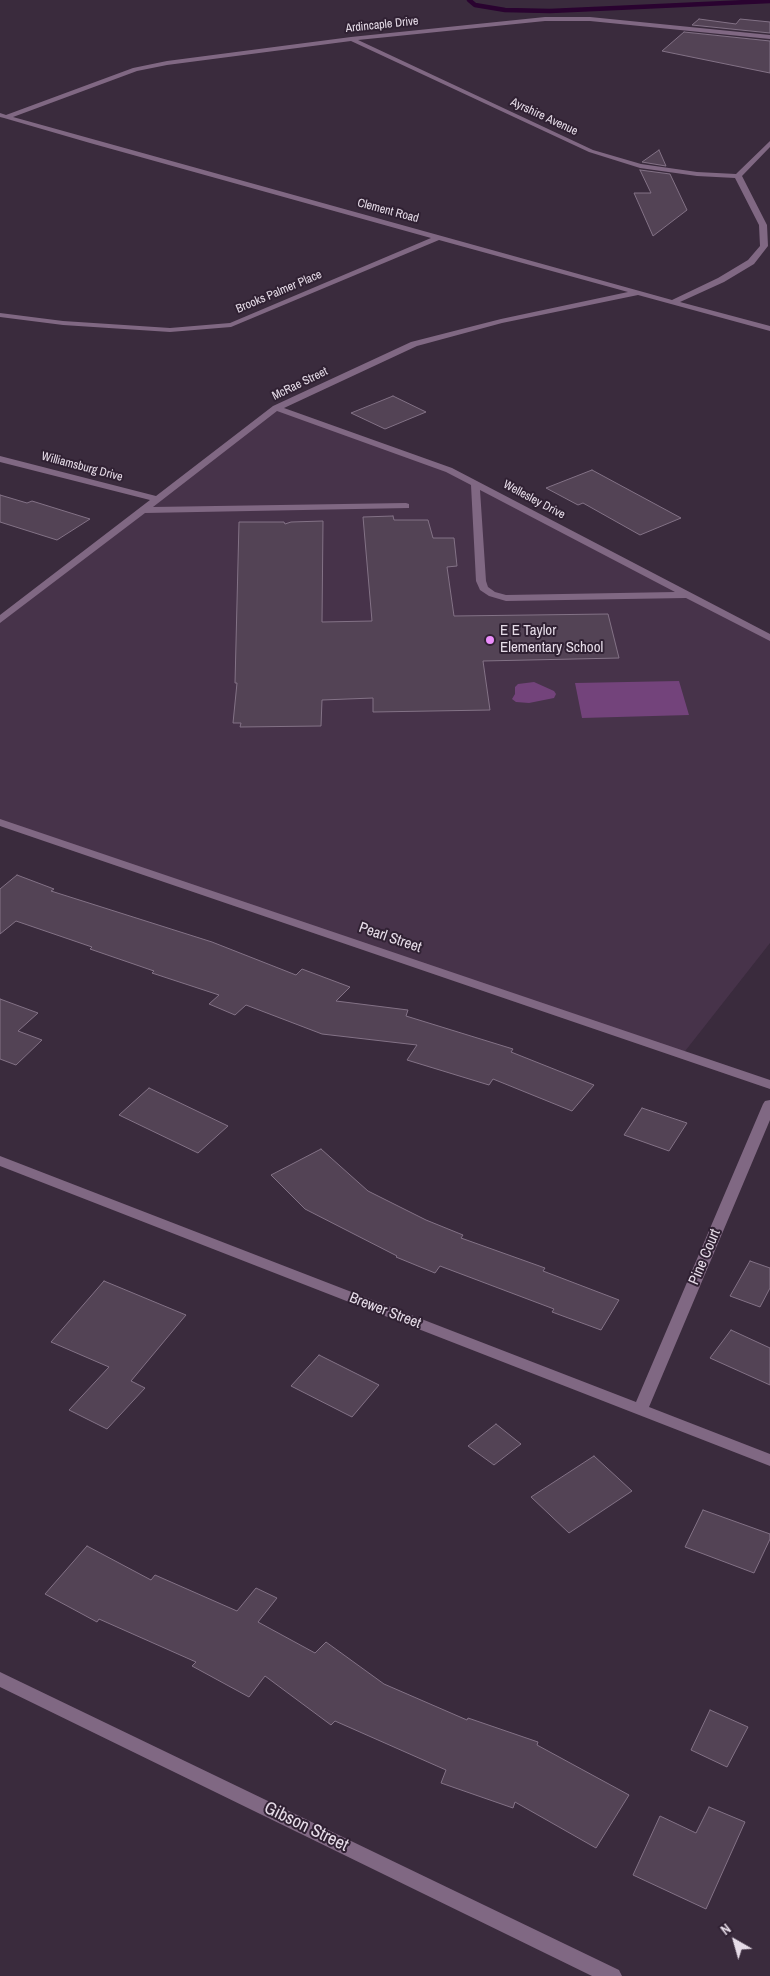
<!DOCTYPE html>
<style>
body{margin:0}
#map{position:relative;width:770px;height:1976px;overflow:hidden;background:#3a2b3d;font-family:"Archivo Narrow",sans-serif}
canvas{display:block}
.north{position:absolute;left:710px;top:1916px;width:50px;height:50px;-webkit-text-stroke:4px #302133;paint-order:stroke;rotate:322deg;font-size:14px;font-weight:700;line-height:20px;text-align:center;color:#e6dce8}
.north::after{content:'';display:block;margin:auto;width:18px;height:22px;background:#e6dce8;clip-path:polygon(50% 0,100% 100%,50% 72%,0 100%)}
</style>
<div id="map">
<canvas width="770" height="1976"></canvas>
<div class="north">N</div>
</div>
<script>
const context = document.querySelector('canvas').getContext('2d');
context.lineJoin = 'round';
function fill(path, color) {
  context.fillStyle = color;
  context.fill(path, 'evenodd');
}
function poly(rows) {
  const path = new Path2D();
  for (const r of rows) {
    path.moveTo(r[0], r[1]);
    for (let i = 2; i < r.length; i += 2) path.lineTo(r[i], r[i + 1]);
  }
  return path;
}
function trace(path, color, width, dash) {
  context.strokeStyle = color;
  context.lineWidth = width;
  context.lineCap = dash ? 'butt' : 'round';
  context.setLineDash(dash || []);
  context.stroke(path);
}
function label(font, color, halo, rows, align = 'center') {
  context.font = font + ' "Archivo Narrow",sans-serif';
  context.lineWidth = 4;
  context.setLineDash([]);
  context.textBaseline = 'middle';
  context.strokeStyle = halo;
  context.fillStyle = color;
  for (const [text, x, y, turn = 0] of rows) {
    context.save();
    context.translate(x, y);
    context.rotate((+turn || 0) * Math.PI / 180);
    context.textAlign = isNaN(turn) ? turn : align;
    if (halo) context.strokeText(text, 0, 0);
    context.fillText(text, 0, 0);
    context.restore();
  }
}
const built = poly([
 [276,408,449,470,770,638,770,943,682,1055,0,822,0,620]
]);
const green = poly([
 [679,681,689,715,582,718,575,683],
 [534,682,554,691,556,694,554,698,529,703,516,702,512,699,515,694,515,687,518,684]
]);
const stream = poly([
 [469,0,475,5,505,10,550,11,770,1]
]);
const building = poly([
 [699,19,736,24,740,19,770,22,770,33,692,25,699,19],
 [684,32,770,41,770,73,662,51,684,32],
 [659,150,666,166,642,162,659,150],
 [640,170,670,174,687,210,653,236,634,193,651,193,640,170],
 [393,396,426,412,385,429,351,413,393,396],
 [592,470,681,518,640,535,583,503,578,505,546,488,592,470],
 [0,495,27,503,32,501,90,519,57,540,0,522,0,495],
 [393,516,394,520,428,520,433,538,454,538,457,566,447,567,454,616,608,614,619,658,483,661,490,710,373,712,373,698,322,700,321,726,240,727,241,723,233,723,237,683,235,683,239,522,284,522,285,524,291,522,323,521,322,622,372,621,363,517,393,516],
 [17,875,54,889,51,891,212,942,296,975,302,969,350,987,336,1001,408,1010,406,1016,513,1049,511,1052,594,1085,572,1111,493,1079,489,1085,407,1060,417,1045,322,1034,246,1005,235,1015,209,1004,219,995,152,973,154,971,90,949,92,947,16,921,0,934,0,889,17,875],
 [0,999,38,1013,18,1031,42,1040,16,1065,0,1059,0,999],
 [149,1088,228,1126,198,1153,119,1115,149,1088],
 [642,1108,687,1123,669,1151,624,1135,642,1108],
 [321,1149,368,1191,426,1220,463,1235,461,1238,545,1268,543,1271,619,1300,601,1330,552,1312,554,1309,440,1266,435,1273,396,1257,397,1256,305,1209,271,1175,321,1149],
 [750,1261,770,1268,770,1288,760,1307,730,1296,750,1261],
 [104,1281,186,1315,131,1381,145,1388,107,1429,69,1410,109,1367,51,1342,104,1281],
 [731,1330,770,1348,770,1385,710,1358,731,1330],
 [319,1355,379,1385,352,1417,291,1386,319,1355],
 [496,1424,521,1444,494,1465,468,1446,496,1424],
 [594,1456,632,1491,569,1533,531,1497,594,1456],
 [703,1510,770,1534,770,1539,754,1573,685,1547,703,1510],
 [87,1546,151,1580,155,1575,237,1611,256,1588,277,1598,258,1622,315,1653,326,1642,384,1684,467,1720,468,1718,538,1742,537,1745,629,1795,596,1848,515,1802,513,1808,441,1783,446,1770,335,1721,331,1725,265,1676,249,1697,192,1666,196,1662,99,1619,97,1622,45,1594,87,1546],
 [710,1710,748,1727,727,1767,691,1750,710,1710],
 [709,1807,745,1822,706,1909,633,1875,660,1816,696,1833,709,1807]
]);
const minor = poly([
 [545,17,590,17,770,35,770,39,590,21,545,21,358,40,593,150,641,164,697,172,736,174,770,141,770,147,742,176,767,225,768,246,754,264,724,282,680,302,770,326,770,331,638,295,502,323,417,346,284,408,452,468,770,634,770,641,686,598,506,601,489,596,480,590,476,581,471,485,446,472,277,411,153,507,406,503,409,504,409,508,145,513,0,623,0,615,150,500,0,462,0,456,156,496,273,406,411,342,501,319,628,292,439,240,231,327,170,332,63,325,0,317,0,313,63,321,170,328,230,323,431,238,90,143,4,118,0,117,0,113,6,115,133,68,167,61,351,37,545,17],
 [351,41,589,152,640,168,697,176,735,178,759,225,760,246,748,260,718,278,672,300,13,117,137,71,167,65,351,41],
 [480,490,675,592,506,595,495,592,488,587,486,581,480,490],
 [0,819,770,1080,770,1089,0,826,0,819],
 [770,1100,770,1120,649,1407,770,1454,770,1466,0,1166,0,1156,636,1402,763,1104,765,1101,770,1100],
 [0,1672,619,1970,622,1976,592,1976,0,1687,0,1672]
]);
const markers = [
 [490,640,5,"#eb8dfb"]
];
const farStreetnames = [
 ["Ardincaple Drive",382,25,-6],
 ["Ayrshire Avenue",544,117,25],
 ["Clement Road",388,211,15],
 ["Brooks Palmer Place",279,292,-23],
 ["McRae Street",300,384,-26],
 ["Williamsburg Drive",82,467,15],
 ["Wellesley Drive",534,500,28]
];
const poiNames = [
 ["E E Taylor",500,631],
 ["Elementary School",500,648]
];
const streetNames = [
 ["Pearl Street",390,938,19],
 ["Pine Court",705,1257,-67],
 ["Brewer Street",385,1311,21]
];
const nearStreetnames = [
 ["Gibson Street",306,1827,26]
];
fill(built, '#47334a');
fill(green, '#73437b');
trace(stream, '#2a0330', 4.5);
fill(building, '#534355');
trace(building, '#837286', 1);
fill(minor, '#806883');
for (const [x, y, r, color] of markers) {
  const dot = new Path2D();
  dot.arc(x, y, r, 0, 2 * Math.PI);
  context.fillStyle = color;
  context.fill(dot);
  trace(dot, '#302133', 2);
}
label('12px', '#e6dce8', '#302133', farStreetnames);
label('15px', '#e6dce8', '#302133', poiNames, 'left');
label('15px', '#e6dce8', '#302133', streetNames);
label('18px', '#e6dce8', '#302133', nearStreetnames);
</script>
